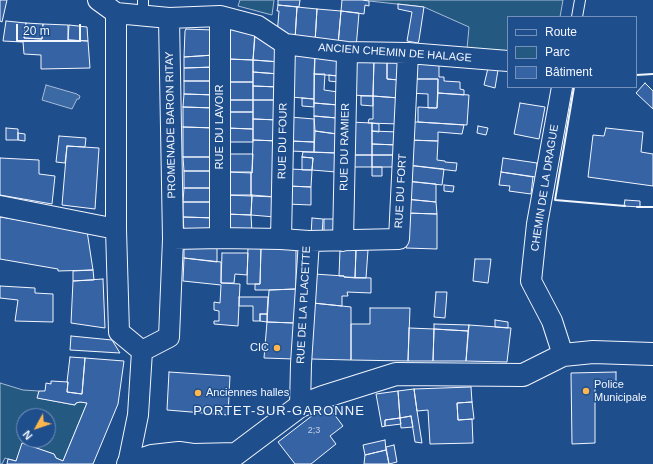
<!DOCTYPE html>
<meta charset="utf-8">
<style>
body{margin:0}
#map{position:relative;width:653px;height:464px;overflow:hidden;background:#1f4e8c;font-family:Helvetica,sans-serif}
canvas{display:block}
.legend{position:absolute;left:507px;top:16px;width:130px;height:72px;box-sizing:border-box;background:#1f4e8c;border:1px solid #7391ba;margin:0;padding:5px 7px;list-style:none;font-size:12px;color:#f2f6ff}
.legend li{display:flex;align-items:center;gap:8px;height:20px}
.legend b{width:20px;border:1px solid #7391ba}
.north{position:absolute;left:16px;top:408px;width:40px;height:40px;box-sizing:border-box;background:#1f4e8c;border:1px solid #7391ba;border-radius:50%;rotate:230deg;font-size:11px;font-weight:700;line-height:16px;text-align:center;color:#f2f6ff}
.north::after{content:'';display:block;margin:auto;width:14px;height:18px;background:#ffb74d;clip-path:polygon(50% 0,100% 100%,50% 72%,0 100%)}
.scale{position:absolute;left:16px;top:24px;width:65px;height:18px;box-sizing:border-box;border:2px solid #f2f6ff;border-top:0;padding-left:5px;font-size:12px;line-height:14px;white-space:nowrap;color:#f2f6ff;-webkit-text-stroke:3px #1f4e8c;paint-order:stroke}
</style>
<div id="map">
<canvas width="653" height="464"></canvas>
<ul class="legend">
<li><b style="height:5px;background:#1f4e8c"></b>Route</li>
<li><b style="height:11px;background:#245a82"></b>Parc</li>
<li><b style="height:11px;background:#3563a3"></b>Bâtiment</li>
</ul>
<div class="north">N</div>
<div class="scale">20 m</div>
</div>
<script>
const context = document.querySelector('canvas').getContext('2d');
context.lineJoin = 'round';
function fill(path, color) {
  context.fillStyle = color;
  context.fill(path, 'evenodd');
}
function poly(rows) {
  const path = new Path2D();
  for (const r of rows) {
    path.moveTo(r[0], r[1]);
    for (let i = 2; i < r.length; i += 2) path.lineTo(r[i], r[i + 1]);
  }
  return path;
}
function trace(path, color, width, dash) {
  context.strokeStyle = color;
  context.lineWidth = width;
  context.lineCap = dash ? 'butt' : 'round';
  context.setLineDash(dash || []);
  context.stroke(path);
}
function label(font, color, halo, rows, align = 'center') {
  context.font = font + ' Helvetica,sans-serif';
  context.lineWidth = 3;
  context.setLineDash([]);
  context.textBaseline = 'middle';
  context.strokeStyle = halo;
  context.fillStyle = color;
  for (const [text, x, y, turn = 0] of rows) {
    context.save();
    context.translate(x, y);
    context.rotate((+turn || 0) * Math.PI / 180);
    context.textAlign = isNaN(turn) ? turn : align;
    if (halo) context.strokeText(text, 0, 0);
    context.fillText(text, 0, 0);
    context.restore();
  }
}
const green = poly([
 [240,0,274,0,272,15,238,6,240,0],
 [350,0,563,0,560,17,508,17,508,55,467,49,469,27,424,7,369,1,350,0],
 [0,383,23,390,39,391,38,398,75,405,76,403,80,402,87,403,63,461,56,458,54,454,23,444,16,461,5,458,2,464,0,464,0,383],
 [24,416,48,416,48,440,24,440,24,416]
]);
const water = poly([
 [46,85,77,94,78,95,80,96,79,99,77,99,72,109,42,100,46,85]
]);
const building = poly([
 [0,0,7,0,2,22,0,21,0,0],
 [278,0,300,0,299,7,278,5,278,0],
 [342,0,362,0,369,1,369,6,365,5,364,14,341,11,342,0],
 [398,4,424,7,419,40,418,43,407,41,412,12,398,9,398,4],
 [278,5,297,7,295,39,277,35,279,11,277,11,278,5],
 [297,7,317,9,315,42,295,39,297,7],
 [317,9,341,11,338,45,315,42,317,9],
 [341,11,359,13,356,48,338,45,341,11],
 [6,21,26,23,24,38,42,39,43,24,68,25,68,40,88,41,90,68,41,69,41,55,24,54,23,42,3,41,6,21],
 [227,22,255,30,253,60,226,59,227,22],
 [26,23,43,24,42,39,24,38,26,23],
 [69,25,87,27,88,41,68,40,69,25],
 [186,29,213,30,214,55,184,57,185,31,186,29],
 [255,36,280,52,280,62,253,60,255,36],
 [292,51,315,54,314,99,291,97,292,51],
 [315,54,339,58,338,76,314,74,315,54],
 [214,55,215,67,184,68,184,57,214,55],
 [350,58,374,59,373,96,350,95,350,58],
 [229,59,253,60,253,82,229,82,229,59],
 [374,59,387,60,387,79,399,80,399,98,373,96,374,59],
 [253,60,280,62,279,74,253,72,253,60],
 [387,60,399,61,399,80,387,79,387,60],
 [410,63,439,63,439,77,444,77,444,81,460,82,460,89,464,90,464,95,438,93,438,79,409,79,410,63],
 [215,67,216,81,184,81,184,68,215,67],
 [488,68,498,70,495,88,484,85,488,68],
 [253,72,279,74,279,87,253,86,253,72],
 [314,74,325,74,324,90,338,92,338,105,314,103,314,74],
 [329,75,338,76,338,82,329,81,329,75],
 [409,79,438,79,437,108,428,108,428,94,409,93,409,79],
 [184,81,216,81,216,95,184,94,184,81],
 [226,82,253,82,253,100,226,100,226,82],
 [645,83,653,91,653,109,636,93,645,83],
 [253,86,279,87,279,100,253,100,253,86],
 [438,93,469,95,467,125,418,122,418,107,437,108,438,93],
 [184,94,216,95,215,108,183,107,184,94],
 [361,96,373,96,373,106,361,105,361,96],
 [373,96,399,98,399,124,368,123,369,119,373,119,373,96],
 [302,98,314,99,314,107,302,106,302,98],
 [226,100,253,100,253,112,226,112,226,100],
 [253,100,279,100,279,120,253,119,253,100],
 [314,103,338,105,337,118,314,116,314,103],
 [520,103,545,107,539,139,514,134,520,103],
 [183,107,215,108,216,128,183,127,183,107],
 [226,112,253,112,253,129,226,128,226,112],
 [314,116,337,118,337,134,315,131,314,116],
 [290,117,314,119,314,142,290,141,290,117],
 [253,119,279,120,278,141,253,140,253,119],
 [349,122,372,123,372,155,348,155,349,122],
 [409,122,418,122,464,125,462,134,438,132,438,141,408,140,409,122],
 [372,123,379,124,379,132,372,131,372,123],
 [478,126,488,128,486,135,477,133,478,126],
 [183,127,216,128,216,157,183,157,183,127],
 [6,128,18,129,18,140,6,140,6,128],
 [226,128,253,129,253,142,226,142,226,128],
 [606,128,643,132,641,152,653,154,653,186,588,177,593,135,604,136,606,128],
 [315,131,337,134,337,153,314,152,315,131],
 [372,131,398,132,398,145,372,144,372,131],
 [18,133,25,134,25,141,18,140,18,133],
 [59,136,86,138,85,147,67,146,65,163,56,162,59,136],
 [253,140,278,141,276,197,251,196,251,172,252,173,253,140],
 [408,140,438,141,437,160,445,161,445,162,457,163,456,171,407,165,408,140],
 [290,141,314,142,314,152,290,151,290,141],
 [372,144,398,145,397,155,372,155,372,144],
 [67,146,99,148,95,209,62,205,67,146],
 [303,152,337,153,336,172,312,170,313,158,302,157,303,152],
 [228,154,253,154,252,173,228,172,228,154],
 [348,155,372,155,372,167,348,167,348,155],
 [372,155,397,155,396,167,372,167,372,155],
 [183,157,216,157,216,171,184,171,183,157],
 [302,157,313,158,312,170,302,170,302,157],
 [0,158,39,160,39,174,55,176,52,204,0,195,0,158],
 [503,158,537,163,536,177,501,172,503,158],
 [407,165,444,169,442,185,406,181,407,165],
 [372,167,382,167,382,176,372,176,372,167],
 [289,169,312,170,311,187,288,186,289,169],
 [184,171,216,171,216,188,184,188,184,171],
 [226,172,251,172,251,196,225,195,226,172],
 [501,172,533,177,531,194,509,191,510,186,499,185,501,172],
 [406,181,436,184,436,202,405,199,406,181],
 [444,185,454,186,453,192,444,191,444,185],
 [288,186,311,187,311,205,287,204,288,186],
 [184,188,216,188,216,202,183,202,184,188],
 [225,195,252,195,251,215,226,214,225,195],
 [252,195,276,197,275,217,251,215,252,195],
 [405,199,436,202,437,214,406,213,405,199],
 [625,200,640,201,640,207,624,206,625,200],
 [183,202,216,202,216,218,183,217,183,202],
 [406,213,437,214,437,249,406,248,406,213],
 [226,214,251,215,252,233,227,234,226,214],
 [0,217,87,231,93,270,58,271,58,269,0,259,0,217],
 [183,217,216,218,217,231,184,231,183,217],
 [312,218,323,219,322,236,311,236,312,218],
 [324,219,335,219,334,237,324,236,324,219],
 [184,243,217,244,217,262,184,258,184,243],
 [248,246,261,247,260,284,247,284,248,246],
 [261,247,296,248,296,289,269,290,255,290,255,284,260,284,261,247],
 [340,250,356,250,355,278,344,277,344,276,339,276,340,250],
 [356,250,368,250,366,278,355,278,356,250],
 [222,253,248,253,247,275,235,274,234,283,221,283,222,253],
 [184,258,221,262,221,283,240,284,238,326,214,324,214,321,219,321,219,311,214,310,214,302,220,303,221,285,183,281,184,258],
 [475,259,491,259,488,283,473,281,475,259],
 [93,270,94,280,73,281,73,271,93,270],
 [314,274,344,276,344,277,371,278,371,293,347,292,348,296,342,296,342,306,313,303,314,274],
 [103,279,105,328,71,323,73,281,103,279],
 [0,286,35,288,35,293,53,294,53,322,15,321,18,300,0,298,0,286],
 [296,289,295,323,267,322,269,290,296,289],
 [436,292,447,292,445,318,434,317,436,292],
 [239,297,268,297,267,314,260,314,260,321,253,321,253,306,239,306,239,297],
 [313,303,351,307,351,360,311,359,313,303],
 [370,308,410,308,408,361,351,360,351,324,370,324,370,308],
 [260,314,267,314,267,322,260,321,260,314],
 [495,320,508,322,508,328,495,327,495,320],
 [267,322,295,323,294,359,264,358,267,322],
 [434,324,469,325,468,331,434,329,434,324],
 [469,325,511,328,507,362,466,361,469,325],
 [409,328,434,329,433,361,408,361,409,328],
 [434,329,468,331,466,361,433,361,434,329],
 [71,336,112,340,120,353,70,350,71,336],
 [70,357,85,358,82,394,67,392,68,382,67,382,70,357],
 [85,358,124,361,118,404,93,464,7,464,8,459,16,461,22,443,54,454,56,458,63,461,87,403,80,402,76,403,75,405,37,398,39,391,45,391,46,383,51,384,51,381,68,382,67,392,82,394,85,358],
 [169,372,230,376,228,415,167,410,169,372],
 [616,372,616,384,595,384,595,443,572,444,571,373,616,372],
 [471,387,472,402,457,403,458,420,472,419,473,443,430,444,428,410,417,411,414,389,471,387],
 [414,389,417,411,422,443,415,442,411,416,400,418,398,391,414,389],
 [398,391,400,418,385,420,385,426,382,427,376,394,398,391],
 [472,402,474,419,458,420,457,403,472,402],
 [328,406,343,426,330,436,336,444,311,464,295,464,278,442,313,415,328,406],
 [411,416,413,427,401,428,400,418,411,416],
 [400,418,401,424,385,426,385,420,400,418],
 [385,440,386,450,365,455,363,445,385,440],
 [394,445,397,462,389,464,386,447,394,445],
 [386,450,389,464,364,464,365,455,386,450]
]);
const lane = poly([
 [143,15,143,0],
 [577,17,580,0]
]);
const street = poly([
 [98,0,116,13],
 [116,13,169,18,173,239,169,337,142,351,119,332,116,229,116,13],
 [220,16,220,238],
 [169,18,220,16,258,26,285,44,347,52,408,53,508,61],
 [562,87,537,224,531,281,552,321,563,355],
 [0,206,116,229],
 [173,239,220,238,281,239,309,241,301,364,300,406],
 [281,239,285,44],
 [309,241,399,239,408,53],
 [343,241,347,52],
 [128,464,138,415,142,351]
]);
const secondary = poly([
 [128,464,152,456,179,453,193,455,236,454,300,406,323,397,396,374,523,375,563,355,593,352,653,354]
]);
const wall = poly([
 [636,75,653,74],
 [574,87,555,200,625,206],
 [637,207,653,207]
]);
const markers = [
 [277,348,4,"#ffb74d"],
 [586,391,4,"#ffb74d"],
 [198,393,4,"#ffb74d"]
];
const numberNames = [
 ["2;3",314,431]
];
const streetNames = [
 ["ANCIEN CHEMIN DE HALAGE",395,53,4],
 ["PROMENADE BARON RITAY",171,125,-91],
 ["RUE DU LAVOIR",220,127,-90],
 ["RUE DU FOUR",283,141,-89],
 ["RUE DU RAMIER",345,147,-89],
 ["CHEMIN DE LA DRAGUE",545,188,-81],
 ["RUE DU FORT",401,191,-87],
 ["RUE DE LA PLACETTE",304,305,-87]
];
const poiNames = [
 ["CIC",269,348,"right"],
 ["Police",594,385],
 ["Municipale",594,398],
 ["Anciennes halles",206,393]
];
const quarterNames = [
 ["PORTET-SUR-GARONNE",279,411]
];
fill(green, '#245a82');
trace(green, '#a8bbd7', 1);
fill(water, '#3b69a3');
trace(water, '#a8bbd7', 1);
fill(building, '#3563a3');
trace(building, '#f2f6ff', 1);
trace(lane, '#f2f6ff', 12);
trace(street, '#f2f6ff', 22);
trace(secondary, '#f2f6ff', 24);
trace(lane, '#1f4e8c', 10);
trace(street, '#1f4e8c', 20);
trace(secondary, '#1f4e8c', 22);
trace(wall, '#f2f6ff', 2);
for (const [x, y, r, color] of markers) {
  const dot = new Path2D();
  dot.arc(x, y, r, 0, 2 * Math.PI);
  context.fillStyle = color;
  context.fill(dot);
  trace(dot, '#1f4e8c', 1.5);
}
label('9px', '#c3d1e8', null, numberNames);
label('11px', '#f2f6ff', '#1f4e8c', streetNames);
label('11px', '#f2f6ff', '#1f4e8c', poiNames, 'left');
context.letterSpacing = '1px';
label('13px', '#f2f6ff', '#1f4e8c', quarterNames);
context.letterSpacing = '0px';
</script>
